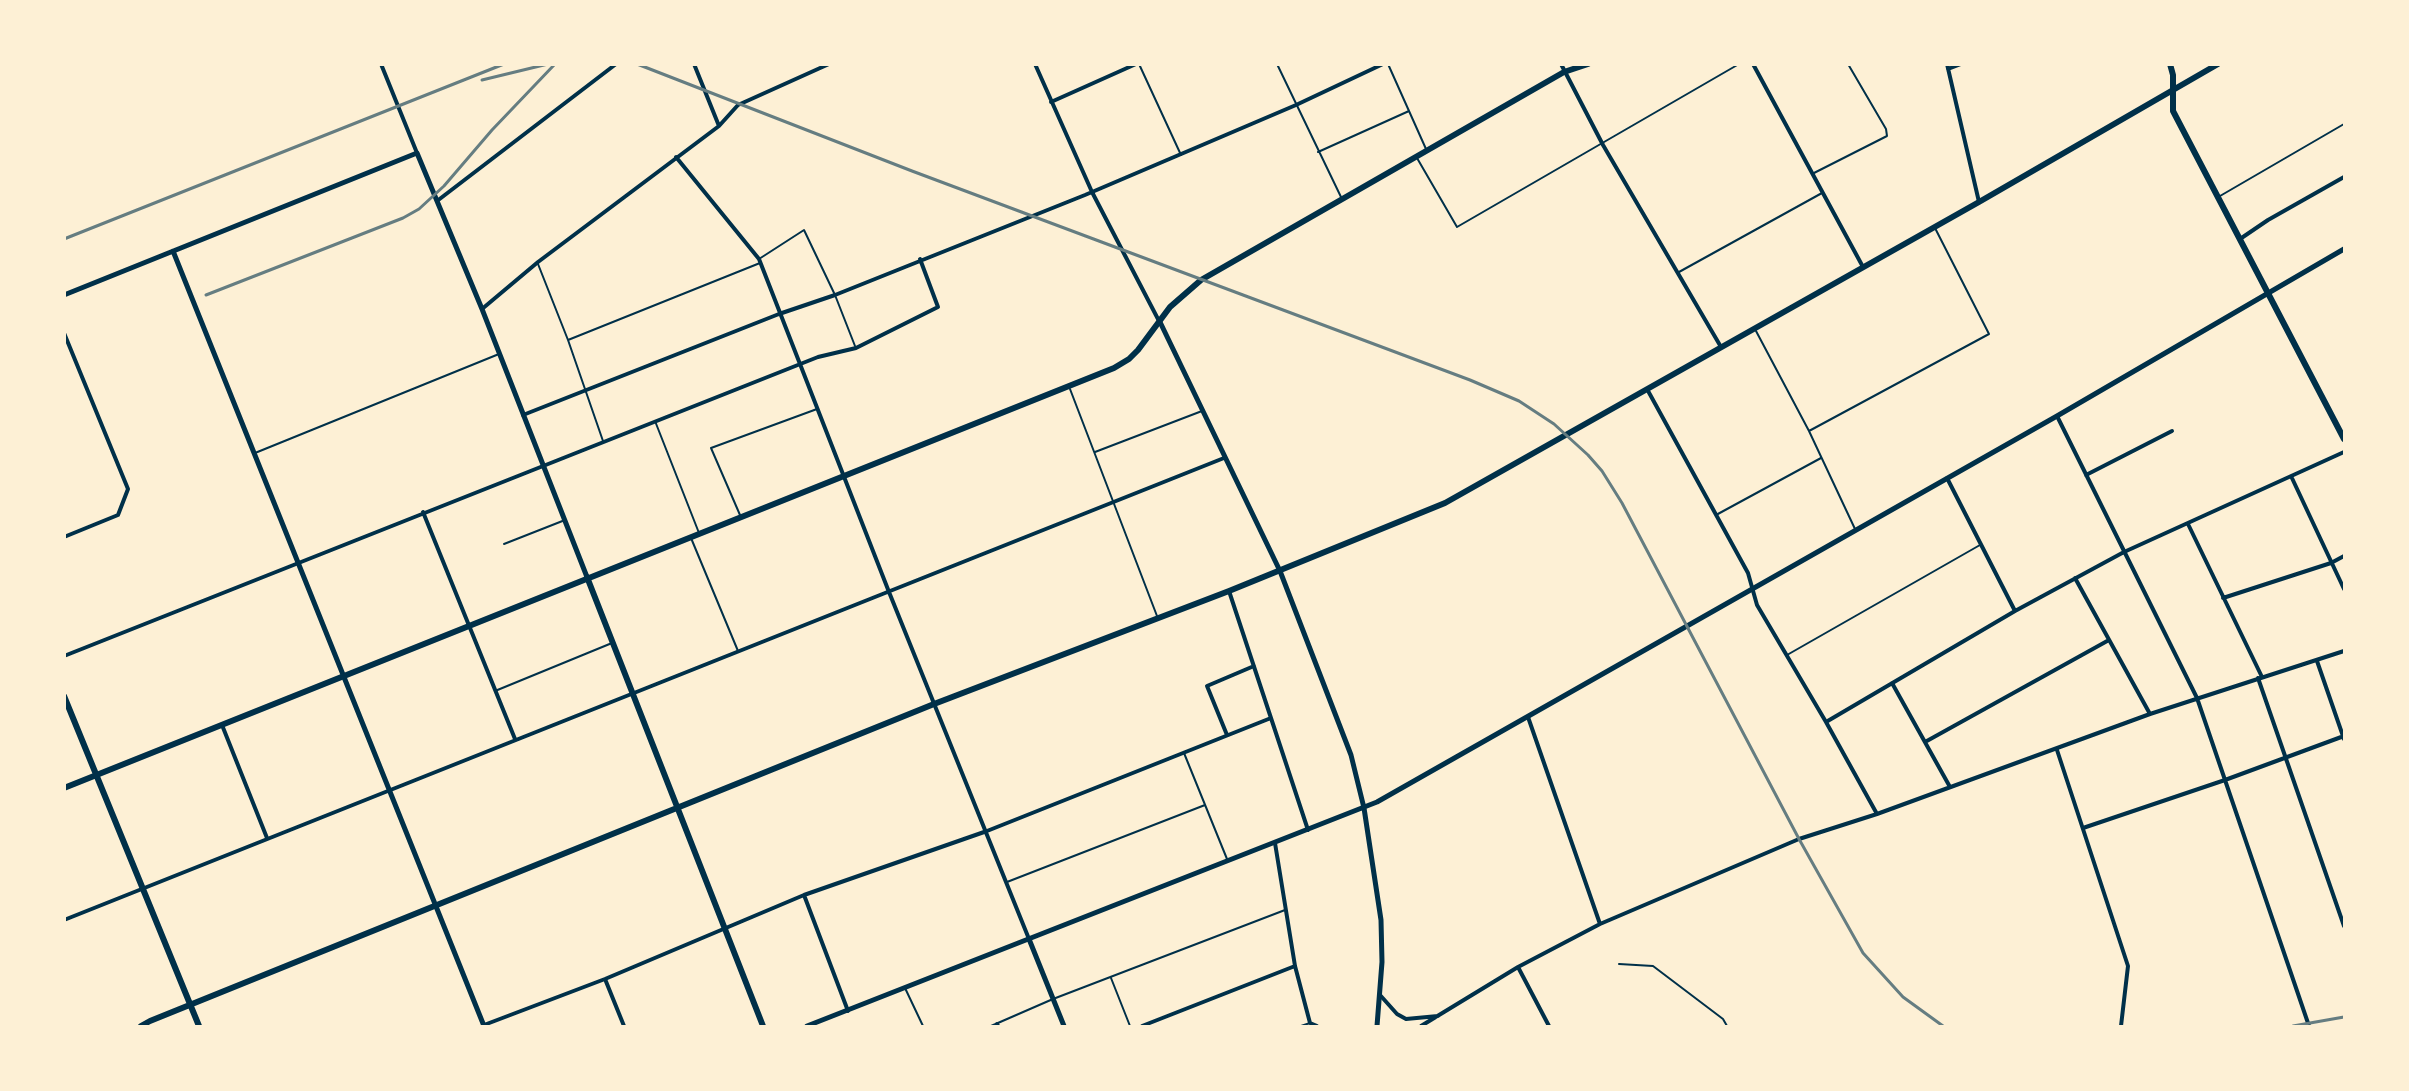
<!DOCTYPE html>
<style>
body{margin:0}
#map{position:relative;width:2409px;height:1091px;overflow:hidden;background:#fdf0d5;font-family:"Alegreya Sans",sans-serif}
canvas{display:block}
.frame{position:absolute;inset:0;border:66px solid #fdf0d5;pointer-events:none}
</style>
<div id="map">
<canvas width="2409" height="1091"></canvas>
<div class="frame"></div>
</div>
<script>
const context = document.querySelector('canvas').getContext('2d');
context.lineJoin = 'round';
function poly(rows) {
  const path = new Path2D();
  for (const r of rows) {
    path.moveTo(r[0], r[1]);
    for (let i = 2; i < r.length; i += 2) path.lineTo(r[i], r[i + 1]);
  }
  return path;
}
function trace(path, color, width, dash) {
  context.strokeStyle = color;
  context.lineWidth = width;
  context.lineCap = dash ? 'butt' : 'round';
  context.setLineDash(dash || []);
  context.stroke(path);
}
const service = poly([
 [1139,64,1181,155],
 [1277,64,1341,197],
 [1388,64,1426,149],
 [1318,152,1409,111],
 [1417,158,1457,227,1739,64],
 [1812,174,1887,136,1886,129,1848,64],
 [2220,196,2344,124],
 [759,259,804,230,835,295,855,346],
 [538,264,568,340,603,441],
 [1679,272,1822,193],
 [1756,331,1809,431,1855,529],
 [568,340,760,263],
 [1070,389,1157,616],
 [655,421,699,533],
 [1809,431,1989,334,1935,228],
 [1095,452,1202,411],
 [255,453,499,354],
 [740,515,711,448,817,409],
 [1716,515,1821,458],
 [691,538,738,651],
 [504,544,565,520],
 [1787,655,1980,545],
 [495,691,612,643],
 [1184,753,1227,859],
 [1007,882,1205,805],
 [1619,964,1653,966,1723,1019,1727,1026],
 [1111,978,1130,1026],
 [905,988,923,1026],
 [991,1026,1053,999,1285,910],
 [1301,1026,1310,1023]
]);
const minor = poly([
 [381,64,417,153],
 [694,64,719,126],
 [1035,64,1092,192,1159,321],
 [1561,64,1603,145,1721,347],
 [1753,64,1863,267],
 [1947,64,1979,202],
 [1948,69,1961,64],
 [1051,102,1136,64],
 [676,157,759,259,889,592,1029,939],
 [437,201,616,64],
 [2240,239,2268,220,2344,177],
 [482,309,538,262,719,126,738,105,829,64],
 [64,333,128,489,118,515,64,537],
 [1647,389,1748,573,1757,605,1826,722,1877,814],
 [523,415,779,314,835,295,1085,195,1296,105,1383,64],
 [2057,416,2197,698,2309,1026],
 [2086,475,2172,431],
 [2291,476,2344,589],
 [1947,478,2015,611],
 [423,512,515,739],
 [2188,524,2262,677],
 [2075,578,2150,714],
 [1229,591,1308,830],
 [2223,598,2331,563,2344,556],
 [64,656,818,357,856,348,938,307,920,259],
 [2317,661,2344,739],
 [2258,678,2344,926],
 [1892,683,1950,787],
 [1528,717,1600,924],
 [1826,722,2015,611,2124,552,2344,452],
 [222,725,267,838],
 [1227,735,1207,686,1254,666],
 [1925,742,2109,640],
 [2057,750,2128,966,2121,1026],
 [2083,828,2225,780,2344,736],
 [1275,843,1295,966,1310,1023,1317,1026],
 [804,895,848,1011],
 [64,920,1224,458],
 [1518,967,1549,1026],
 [605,979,624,1026],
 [1380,995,1397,1014,1406,1019,1438,1016],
 [997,1024,998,1026],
 [484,1025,605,979,804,895,987,831,1271,718],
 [1142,1026,1295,966],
 [1421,1026,1518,967,1600,924,1799,839,1877,814,2150,714,2344,651]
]);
const tertiary = poly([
 [173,251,484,1026],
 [64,295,417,153,482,309,587,577],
 [1160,322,1280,571,1351,755,1364,808,1381,920,1382,962,1377,1026],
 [1029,939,1064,1026],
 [807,1026,1377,802,2057,416,2344,249]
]);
const secondary = poly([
 [2170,64,2173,75,2173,111,2344,439]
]);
const primary = poly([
 [587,577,763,1026],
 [64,696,199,1026],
 [64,788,1114,368,1129,359,1138,350,1170,307,1201,280,1564,72,1588,64],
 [141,1026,150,1021,934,704,1229,591,1445,503,1979,202,2218,64]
]);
const rail = poly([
 [637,64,912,171,1470,380,1519,401,1554,424,1588,455,1602,471,1622,503,1799,839,1863,953,1903,997,1943,1026],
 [482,80,548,64],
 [64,239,504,64],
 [206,295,403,218,419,209,444,186,492,130,555,64],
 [2293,1026,2344,1017]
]);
trace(service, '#003049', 2);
trace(minor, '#003049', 4);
trace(tertiary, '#003049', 5);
trace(secondary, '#003049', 6);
trace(primary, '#003049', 6);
trace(rail, '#657d81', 3);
</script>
